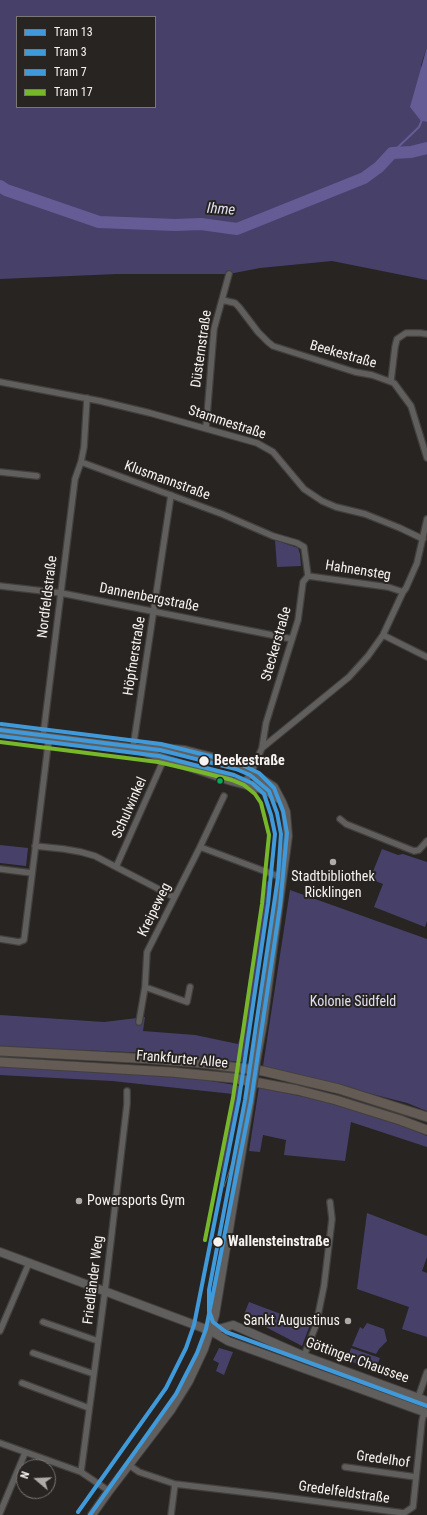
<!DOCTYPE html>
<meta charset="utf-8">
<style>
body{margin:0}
#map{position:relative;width:427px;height:1515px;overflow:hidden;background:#272422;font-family:"Roboto Condensed",sans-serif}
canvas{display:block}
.legend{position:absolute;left:16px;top:16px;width:140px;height:92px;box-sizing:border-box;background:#282421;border:1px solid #7a7774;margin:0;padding:5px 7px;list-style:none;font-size:12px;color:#f6f3f1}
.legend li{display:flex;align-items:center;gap:8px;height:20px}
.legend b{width:20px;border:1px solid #7a7774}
.north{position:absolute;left:16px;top:1459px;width:40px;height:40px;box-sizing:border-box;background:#282421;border:1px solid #7a7774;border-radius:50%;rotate:289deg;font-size:11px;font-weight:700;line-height:16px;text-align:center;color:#f6f3f1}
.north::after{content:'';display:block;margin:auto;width:14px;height:18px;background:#aeaba9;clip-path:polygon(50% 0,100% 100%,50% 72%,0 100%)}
</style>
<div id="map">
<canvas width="427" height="1515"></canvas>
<ul class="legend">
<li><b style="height:5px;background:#409ada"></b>Tram 13</li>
<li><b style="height:5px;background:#409ada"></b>Tram 3</li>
<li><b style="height:5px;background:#409ada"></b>Tram 7</li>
<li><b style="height:5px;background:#76b82a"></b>Tram 17</li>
</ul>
<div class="north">N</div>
</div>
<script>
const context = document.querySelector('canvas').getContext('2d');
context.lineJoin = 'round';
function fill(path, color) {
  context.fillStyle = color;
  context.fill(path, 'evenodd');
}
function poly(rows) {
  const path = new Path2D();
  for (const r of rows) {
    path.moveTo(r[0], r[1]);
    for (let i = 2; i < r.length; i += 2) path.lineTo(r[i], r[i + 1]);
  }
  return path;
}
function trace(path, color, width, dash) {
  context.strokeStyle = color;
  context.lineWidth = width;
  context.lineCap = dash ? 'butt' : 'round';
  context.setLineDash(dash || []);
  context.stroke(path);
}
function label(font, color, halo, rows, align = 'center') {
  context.font = font + ' "Roboto Condensed",sans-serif';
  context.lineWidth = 4;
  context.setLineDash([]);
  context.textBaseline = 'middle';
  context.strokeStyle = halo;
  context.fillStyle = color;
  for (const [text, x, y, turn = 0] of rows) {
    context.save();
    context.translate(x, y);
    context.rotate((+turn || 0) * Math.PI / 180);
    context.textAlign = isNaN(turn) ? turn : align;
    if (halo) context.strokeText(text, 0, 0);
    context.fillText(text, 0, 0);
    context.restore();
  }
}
const green = poly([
 [0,0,427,0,427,47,421,65,421,121,427,122,427,280,332,261,260,268,229,274,117,274,0,279],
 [17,17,155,17,155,107,17,107],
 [275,540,298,548,300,554,301,566,277,567],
 [0,845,28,848,26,866,0,863],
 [382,849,398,855,403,854,427,862,427,921,425,927,374,907,383,884,370,879],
 [267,881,271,883,244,1054,242,1062,152,1053,0,1047,0,1015,104,1022,145,1017,143,1031,195,1035,238,1044,242,1030,249,978],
 [290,890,427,939,427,1111,407,1103,263,1066],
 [0,1067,118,1073,199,1079,241,1086,219,1187,233,1094,112,1081,0,1075],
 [259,1087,332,1103,391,1121,427,1136,427,1147,351,1122,345,1161,284,1155,286,1140,263,1135,260,1152,249,1151],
 [367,1213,427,1236,427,1257,422,1271,427,1273,427,1337,402,1329,409,1307,357,1289],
 [249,1302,310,1325,302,1346,258,1323,243,1317],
 [367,1323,384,1329,387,1341,379,1349,376,1354,352,1346,360,1327,363,1329],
 [219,1348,233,1352,224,1375,216,1371,219,1363,213,1360],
 [351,1348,380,1358,375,1370,347,1360]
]);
const water = poly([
 [427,47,427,122,421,121,410,107]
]);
const stream = poly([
 [392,153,419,127,422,120]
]);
const river = poly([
 [0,186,6,190,99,222,175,225,201,224,237,229,364,178,379,167,392,153,411,152,427,148]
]);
const street = poly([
 [222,300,235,303,239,307,258,332,268,342,273,346,355,372,372,375,394,383,411,406,427,458],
 [391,381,395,347,397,339,406,333,420,333,427,334],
 [0,382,100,401,150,413,257,443,273,452,304,489,322,501,336,507,365,514,400,528,423,539],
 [206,428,214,329,229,274],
 [81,462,222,514,273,536,297,543,304,547,308,576,303,582,298,620,266,723,262,748],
 [0,472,37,476],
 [308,576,388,587,403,592],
 [0,586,61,593,292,639],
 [383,635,427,657],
 [43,737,75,479,81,462,84,447,87,398],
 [133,748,171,495],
 [252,774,262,789],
 [240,782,245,781,250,775,262,748,349,677,368,656,383,635,403,592,406,588,417,563,427,519],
 [340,819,346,824,414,851,419,850,427,841],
 [35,846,64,849,81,852,95,856,116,867,164,759],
 [200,847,224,796],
 [116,867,174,897],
 [0,869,32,873],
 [0,939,19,942,24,940,49,737],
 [145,987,187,1002,190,987],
 [139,1022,145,987,147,952,200,847,283,878],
 [43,1322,98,1341],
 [0,1331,29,1263],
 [33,1353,94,1374],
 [304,1356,316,1325,324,1286,332,1219,330,1202],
 [22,1383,89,1408],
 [418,1398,427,1372],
 [0,1443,81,1472,109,1491],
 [129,1465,139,1472,175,1484,276,1496,404,1513,413,1507,422,1421,424,1412],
 [345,1467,416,1477],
 [81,1472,106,1283,127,1104,127,1091],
 [0,1513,25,1453],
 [171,1515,175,1484]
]);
const secondary = poly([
 [0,731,133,748,163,748,185,750,212,757,243,767,274,787,282,802,286,812,288,836,263,1023,257,1056],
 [139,750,231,781,265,790,279,799],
 [0,1252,211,1331,228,1341,427,1413],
 [211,1331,233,1325,304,1356,427,1401],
 [92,1515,109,1491,171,1410,189,1381,204,1349,215,1315,250,1101]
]);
const primary = poly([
 [0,1051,152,1059,201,1063,263,1071,339,1089,427,1117],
 [0,1062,171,1072,233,1078,297,1090,336,1100,400,1120,427,1130]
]);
const tram = poly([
 [224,1187,233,1160]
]);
const secondaryBridge = poly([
 [250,1101,257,1056]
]);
const tram1 = poly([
 [0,730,160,750,236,769,250,775,269,791,277,813,281,834,278,877,245,1100,209,1290,209,1311,213,1322,226,1332,427,1406]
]);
const tram2 = poly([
 [0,736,159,756,234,775,252,783,264,794,271,815,275,834,268,904,239,1099,194,1325,186,1348,166,1388,78,1512]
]);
const tram3 = poly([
 [1,724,161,744,238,763,259,773,274,788,283,811,287,833,280,906,251,1101,206,1329,197,1353,176,1394,90,1515]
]);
const tram4 = poly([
 [0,742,158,762,201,772,232,780,244,785,255,794,261,803,269,835,262,904,233,1098,205,1240]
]);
const markers = [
 [204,761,5.5,"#f6f3f1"],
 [220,781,3.5,"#06aa56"],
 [333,862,4,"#aeaba9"],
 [79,1201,4,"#aeaba9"],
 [218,1242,5.5,"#f6f3f1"],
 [348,1321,4,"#aeaba9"]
];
const streetNames = [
 ["Düsternstraße",202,349,-82],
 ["Beekestraße",343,355,16],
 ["Stammestraße",227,423,18],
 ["Klusmannstraße",167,481,20],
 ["Hahnensteg",358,571,9],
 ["Nordfeldstraße",48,597,-83],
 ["Dannenbergstraße",149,598,11],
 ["Steckerstraße",277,644,-74],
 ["Höpfnerstraße",135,656,-81],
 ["Schulwinkel",130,808,-66],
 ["Kreipeweg",155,910,-64],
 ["Frankfurter Allee",182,1060,5],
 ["Friedländer Weg",94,1280,-83],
 ["Göttinger Chaussee",357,1361,20],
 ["Gredelhof",383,1460,8],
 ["Gredelfeldstraße",344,1493,8]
];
const stopNames = [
 ["Beekestraße",214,761],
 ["Wallensteinstraße",228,1242]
];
const poiNames = [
 ["Stadtbibliothek",333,877],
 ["Ricklingen",333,893],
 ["Powersports Gym",87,1201,"left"],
 ["Sankt Augustinus",340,1321,"right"]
];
const parkNames = [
 ["Kolonie Südfeld",353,1002]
];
const waterNames = [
 ["Ihme",221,210,4]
];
fill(green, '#474169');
fill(water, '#655c96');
trace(stream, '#655c96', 2);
trace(river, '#655c96', 12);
trace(street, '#423f3d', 8);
trace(secondary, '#423f3d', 10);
trace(primary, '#423f3d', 11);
trace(street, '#615f5e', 5.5);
trace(secondary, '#615f5e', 8);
trace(primary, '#635b54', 9);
trace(tram, '#636160', 1);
trace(secondaryBridge, '#423f3d', 10, []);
trace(secondaryBridge, '#615f5e', 8);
trace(tram1, '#409ada', 4);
trace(tram2, '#409ada', 4);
trace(tram3, '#409ada', 4);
trace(tram4, '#76b82a', 4);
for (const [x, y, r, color] of markers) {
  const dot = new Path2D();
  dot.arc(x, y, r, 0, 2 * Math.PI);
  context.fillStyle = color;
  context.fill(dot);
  trace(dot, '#282421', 1.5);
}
label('14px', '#f6f3f1', '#282421', streetNames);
label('bold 14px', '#f6f3f1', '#282421', stopNames, 'left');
label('14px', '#f6f3f1', '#282421', poiNames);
label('14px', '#e0dff2', '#282421', parkNames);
label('italic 15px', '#e1dff3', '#282421', waterNames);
</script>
